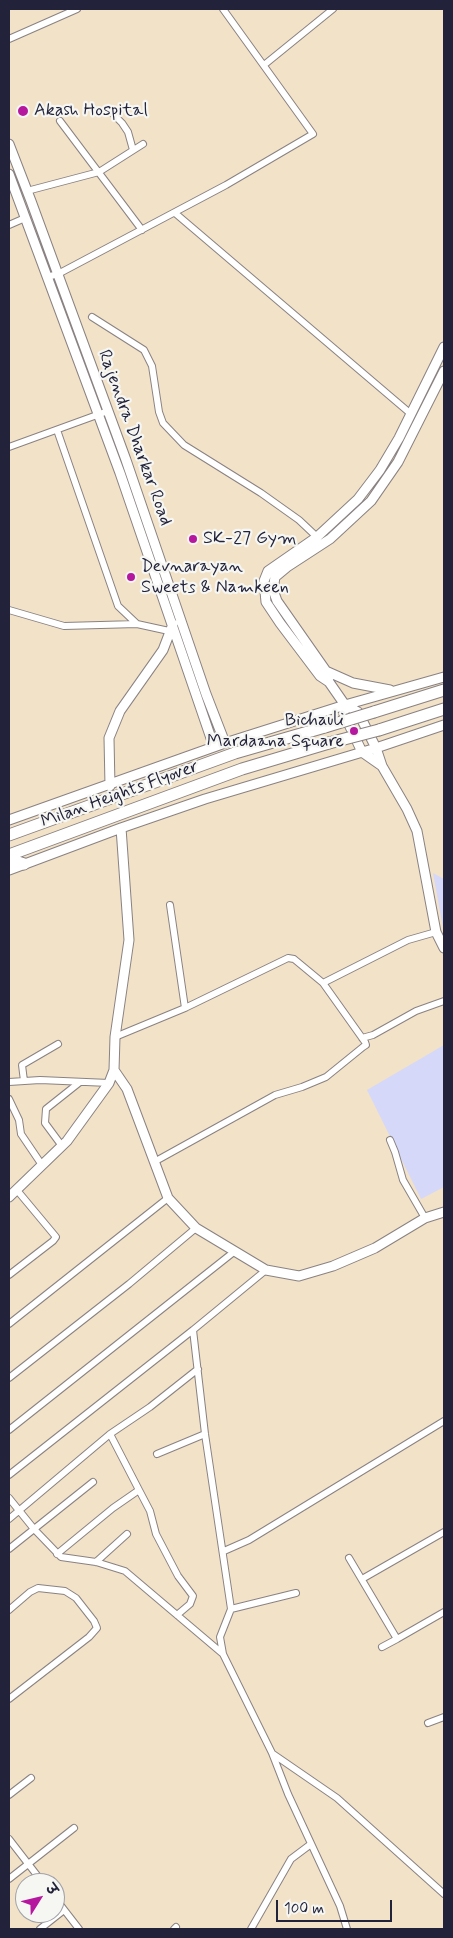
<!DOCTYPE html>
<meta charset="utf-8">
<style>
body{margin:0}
#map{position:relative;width:453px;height:1938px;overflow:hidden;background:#f2e2c8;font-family:Mynerve,"Playpen Sans Deva",sans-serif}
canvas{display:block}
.frame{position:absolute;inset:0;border:10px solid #22223b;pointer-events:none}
.north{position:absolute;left:15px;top:1873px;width:50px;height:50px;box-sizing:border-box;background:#f6f6f2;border:1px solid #a1a1a9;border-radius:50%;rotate:54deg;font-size:14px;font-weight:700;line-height:20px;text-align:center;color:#22223b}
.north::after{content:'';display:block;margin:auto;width:18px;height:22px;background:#b5179e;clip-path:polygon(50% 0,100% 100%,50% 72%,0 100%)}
.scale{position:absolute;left:276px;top:1900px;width:116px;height:22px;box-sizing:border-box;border:2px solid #22223b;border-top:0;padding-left:6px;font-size:15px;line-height:18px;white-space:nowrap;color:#22223b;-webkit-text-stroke:4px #f6f6f2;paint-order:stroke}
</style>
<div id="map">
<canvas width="453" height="1938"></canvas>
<div class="frame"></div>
<div class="north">उ</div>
<div class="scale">100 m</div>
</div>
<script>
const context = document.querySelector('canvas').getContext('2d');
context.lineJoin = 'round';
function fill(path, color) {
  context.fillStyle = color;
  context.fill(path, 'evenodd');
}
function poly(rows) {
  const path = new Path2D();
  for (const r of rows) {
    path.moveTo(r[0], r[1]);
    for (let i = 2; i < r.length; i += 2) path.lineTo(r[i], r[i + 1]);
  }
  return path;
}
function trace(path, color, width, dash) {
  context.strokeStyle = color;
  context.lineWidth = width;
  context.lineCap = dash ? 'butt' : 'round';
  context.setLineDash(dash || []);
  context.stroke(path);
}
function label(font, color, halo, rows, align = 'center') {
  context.font = font + ' Mynerve,sans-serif';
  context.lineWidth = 4.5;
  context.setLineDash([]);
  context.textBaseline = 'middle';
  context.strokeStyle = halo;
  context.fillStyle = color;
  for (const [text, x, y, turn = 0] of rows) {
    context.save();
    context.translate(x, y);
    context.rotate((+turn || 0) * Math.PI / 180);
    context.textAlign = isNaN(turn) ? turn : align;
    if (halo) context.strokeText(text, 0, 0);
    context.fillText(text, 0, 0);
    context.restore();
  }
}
const built = poly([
 [433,873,444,879,444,931,443,928],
 [444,1045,444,1187,421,1199,367,1090]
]);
const street = poly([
 [9,39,77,9],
 [264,65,333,9],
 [111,112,122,123,128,132,133,150],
 [60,121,142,230],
 [27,191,99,172,143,144],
 [175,213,411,414],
 [9,225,25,218],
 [47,277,58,274,226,185,313,134,223,9],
 [92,317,144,350,152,366,159,412,163,423,184,445,261,493,299,520,317,537],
 [57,430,118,606,137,624],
 [9,447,108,411],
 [9,610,64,626,137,624,169,631],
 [170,905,185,1008],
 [323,983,408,940,436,932],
 [115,1037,185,1008,288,958,294,959,323,983,365,1042,366,1045,363,1047,326,1077,302,1087,275,1095,154,1162],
 [362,1038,373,1035,416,1011,444,1001],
 [24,1081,22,1065,58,1044],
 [9,1082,40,1080,109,1083],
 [9,1099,19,1120,21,1134,42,1165],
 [390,1140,395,1152,403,1180,425,1218],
 [62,1146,45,1123,46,1109,80,1082],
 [266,1270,193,1330,205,1434,231,1609,220,1637,223,1654,272,1753,288,1794,340,1906,347,1929],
 [9,1275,53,1241,56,1237,16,1189],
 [9,1324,168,1198],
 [9,1378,129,1284,196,1228],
 [9,1430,235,1251],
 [157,1454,205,1434],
 [9,1475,193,1330],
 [139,1490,150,1511,156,1534,178,1576,193,1596,190,1604,177,1615],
 [9,1498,34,1529,61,1557,96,1562,125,1571,223,1654],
 [9,1519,110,1434,150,1407,198,1369],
 [9,1549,93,1482],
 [224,1551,249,1540,444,1421],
 [57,1554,113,1508,139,1490,110,1434],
 [349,1558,397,1639,444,1612],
 [96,1562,127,1534],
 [362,1579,444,1532],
 [231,1609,296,1593],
 [9,1610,30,1592,38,1588,65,1591,76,1598,94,1621,97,1628,89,1637,9,1699],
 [382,1647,397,1639],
 [428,1723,444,1717],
 [273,1754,337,1798,444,1894],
 [9,1795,31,1778],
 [9,1839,43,1883],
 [9,1879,74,1828],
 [55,1898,79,1929],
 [40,1929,64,1910],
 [174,1929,176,1927],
 [251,1929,291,1859,311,1844]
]);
const secondary = poly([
 [9,144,31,201,126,460,206,694,225,743],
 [9,174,120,473,214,747],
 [444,347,399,438,380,470,358,499,317,537,268,571,264,581,266,602,280,623,320,676,329,682,345,705,358,712,376,748,382,766,407,809,417,831,436,932,444,948],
 [326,671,353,683,390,690],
 [329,682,326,671,277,601,273,590,275,577,287,567,330,539,371,501,398,462,444,371],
 [345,705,344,714,362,752,382,766],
 [110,786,109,738,120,711,163,650,173,624],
 [9,820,225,743,345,705,444,677],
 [9,870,121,828,205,799,376,748,444,725],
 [114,1070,127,1089,168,1198,196,1228,266,1270,299,1276,333,1266,375,1248,425,1218,444,1212],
 [9,1197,67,1141,109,1083,114,1070,115,1037,129,940,121,828]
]);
const highway = poly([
 [374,712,444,690],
 [379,730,444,709],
 [9,835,235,753,325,727],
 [9,855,242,769,329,743],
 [9,859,24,864]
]);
const highwayBridge = poly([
 [325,727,374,712],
 [329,743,379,730]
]);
const markers = [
 [23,111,6,"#b5179e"],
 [193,539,5,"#b5179e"],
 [131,577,5,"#b5179e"],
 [354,731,5,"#b5179e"]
];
const poiNames = [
 ["Akash Hospital",34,111],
 ["SK-27 Gym",203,539],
 ["Devnarayan",141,567],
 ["Sweets & Namkeen",141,588],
 ["Bichauli",344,721,"right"],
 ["Mardaana Square",344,742,"right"]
];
const streetNames = [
 ["Rajendra Dharkar Road",134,438,70],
 ["Milan Heights Flyover",120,795,-20]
];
fill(built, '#d5d8f9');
trace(street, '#8a8282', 8);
trace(secondary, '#8a8282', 11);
trace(highway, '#8a8282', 13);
trace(street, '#fff', 6);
trace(secondary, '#fff', 9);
trace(highway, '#fff', 11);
trace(highwayBridge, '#8a8282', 13, []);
trace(highwayBridge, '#fff', 11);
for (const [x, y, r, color] of markers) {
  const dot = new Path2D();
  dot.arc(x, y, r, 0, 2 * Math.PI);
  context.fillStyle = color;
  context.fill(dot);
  trace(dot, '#f6f6f2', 2);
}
label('18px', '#22223b', '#f6f6f2', poiNames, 'left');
label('18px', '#22223b', '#f6f6f2', streetNames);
</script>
